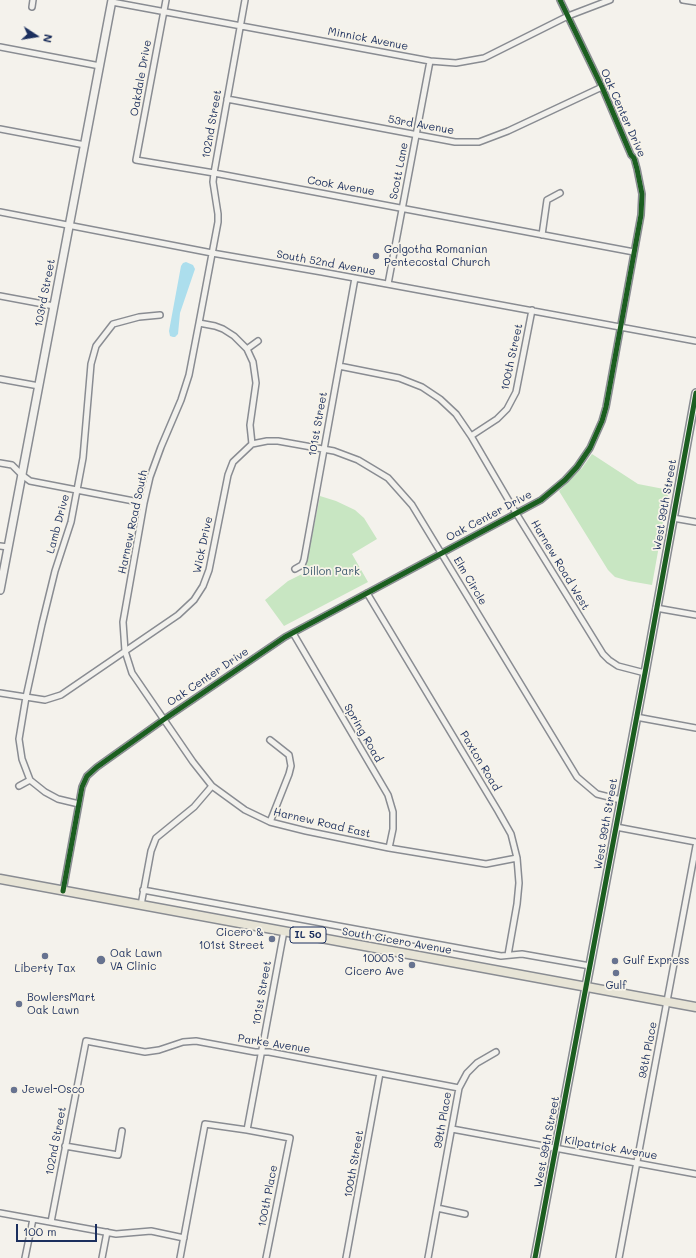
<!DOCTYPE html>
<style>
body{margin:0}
#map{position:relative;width:696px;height:1258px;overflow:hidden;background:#f4f2ec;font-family:Mali,sans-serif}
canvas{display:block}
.north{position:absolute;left:16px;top:16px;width:40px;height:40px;-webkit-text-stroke:3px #f7f3e8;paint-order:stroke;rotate:102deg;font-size:11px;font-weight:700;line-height:16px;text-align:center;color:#1b2f5e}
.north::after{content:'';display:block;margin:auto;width:14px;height:18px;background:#1b2f5e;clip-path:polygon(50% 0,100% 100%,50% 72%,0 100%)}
.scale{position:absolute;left:16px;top:1224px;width:81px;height:18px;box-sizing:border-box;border:2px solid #1b2f5e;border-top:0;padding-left:5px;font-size:12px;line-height:14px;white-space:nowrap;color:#1b2f5e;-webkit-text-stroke:3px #f7f3e8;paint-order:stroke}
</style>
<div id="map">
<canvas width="696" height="1258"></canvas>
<div class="north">N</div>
<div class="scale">100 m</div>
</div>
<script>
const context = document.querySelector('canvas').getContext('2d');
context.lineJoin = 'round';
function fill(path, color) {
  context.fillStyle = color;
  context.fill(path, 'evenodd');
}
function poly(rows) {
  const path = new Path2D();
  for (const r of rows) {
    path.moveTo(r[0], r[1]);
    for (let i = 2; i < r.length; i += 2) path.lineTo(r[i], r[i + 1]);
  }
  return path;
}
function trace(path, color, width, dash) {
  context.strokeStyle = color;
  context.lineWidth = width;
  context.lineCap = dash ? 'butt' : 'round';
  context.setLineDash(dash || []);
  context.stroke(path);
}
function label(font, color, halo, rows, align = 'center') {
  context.font = font + ' Mali,sans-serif';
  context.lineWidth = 3.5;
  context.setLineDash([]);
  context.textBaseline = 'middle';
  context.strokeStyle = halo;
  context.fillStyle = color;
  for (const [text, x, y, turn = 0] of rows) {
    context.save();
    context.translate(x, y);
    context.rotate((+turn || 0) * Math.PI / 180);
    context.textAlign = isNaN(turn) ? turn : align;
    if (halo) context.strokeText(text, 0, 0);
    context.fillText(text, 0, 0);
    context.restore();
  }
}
const green = poly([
 [592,454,638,484,669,490,652,585,629,581,615,577,608,570,559,491,582,468],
 [320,496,336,501,355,510,364,518,377,539,352,554,368,582,284,626,265,600,288,581,302,574,308,556]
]);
const water = poly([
 [186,262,193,265,195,269,180,313,178,334,175,337,173,337,170,336,169,331,181,266,183,263]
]);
const street = poly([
 [166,0,136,160,214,173,634,252],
 [245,0,214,173,213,182,218,214,218,222,199,323,189,375,181,400,161,447,150,477,144,503,123,622,125,651,132,673,193,762,212,786,245,810,270,822,306,831,389,848,486,864,517,858],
 [683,0,696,2],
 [112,2,430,61,456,63,484,58,568,16,610,0],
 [32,7,33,0],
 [0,47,100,66],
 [227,99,455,142,479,142,508,131,602,87],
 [0,129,85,145],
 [0,212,212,253,322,272,696,341],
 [542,235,547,200,560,193],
 [388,284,430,61],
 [0,296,54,306],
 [247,349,258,341],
 [339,366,399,378,422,387,440,399,456,414,471,436,516,513,603,654,609,660,618,666,645,673],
 [0,379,39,386],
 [471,436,497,419,507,409,516,392,532,310],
 [252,444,267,441,278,441,334,451,358,460,388,478,412,505,577,777,597,794,621,800],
 [0,463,12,465,22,475,30,481,144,503],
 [673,518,696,522],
 [0,546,8,547],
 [295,569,302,565,304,560,355,278],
 [367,593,498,811,511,834,517,858,519,883,517,904,508,955],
 [656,608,696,615],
 [293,633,388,795,393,812,393,829,389,848],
 [0,693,45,700,61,695,178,615,194,600,203,586,209,570,228,475,233,462,252,444,250,425,256,383,253,362,247,349,234,336,223,329,215,326,199,323],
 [636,717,696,728],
 [19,786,30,780],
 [79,804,58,799,45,792,30,780,22,759,19,739,26,697,42,624,55,571,71,522,83,458,91,364,96,346,113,324,139,317,160,315],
 [270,822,289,774,291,766,289,755,270,740],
 [616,827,696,842],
 [143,890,501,956,522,954,590,966],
 [63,891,82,787,87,776,97,767,163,720,285,637,541,500,565,480,577,467,590,448,602,421,606,407,641,215,642,194,637,169,634,158,631,155,602,87,560,0],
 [141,905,151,851,156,838,194,807,212,786],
 [452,1129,696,1174],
 [247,1130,284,931],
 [65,1146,118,1155,122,1131],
 [437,1208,465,1214],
 [0,1213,116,1234,151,1231,184,1238],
 [51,1222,86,1041,145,1052,159,1050,183,1042,196,1041,255,1052,269,1052,459,1088],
 [25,1258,33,1219],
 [102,1258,107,1232],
 [180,1258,205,1124,247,1130,290,1138,266,1258],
 [346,1258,380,1073],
 [428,1258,459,1088,467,1073,477,1063,496,1052],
 [619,1258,696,846]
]);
const secondary = poly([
 [0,590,112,0],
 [535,1258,645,673,696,393]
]);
const primary = poly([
 [0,879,696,1007]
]);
const cycleway = poly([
 [63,891,82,787,87,776,97,767,163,720,285,637,541,500,565,480,577,467,590,448,602,421,606,407,641,215,642,194,637,169,634,158,631,155,602,87,560,0],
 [535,1258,645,673,696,393]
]);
const markers = [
 [376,256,4,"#677390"],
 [272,939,4,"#677390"],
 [45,956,4,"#677390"],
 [101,960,5,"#677390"],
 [615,961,4,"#677390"],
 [412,965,4,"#677390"],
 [616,973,4,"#677390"],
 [19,1004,4,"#677390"],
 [14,1090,4,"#677390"]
];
const shields = [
 [308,935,36]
];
const shieldNames = [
 ["IL 50",308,935]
];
const streetNames = [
 ["Minnick Avenue",368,39,11],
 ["Oakdale Drive",141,78,-80],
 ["Oak Center Drive",623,113,66],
 ["102nd Street",212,124,-80],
 ["53rd Avenue",421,125,10],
 ["Scott Lane",399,171,-79],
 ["Cook Avenue",341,186,10],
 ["South 52nd Avenue",326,263,10],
 ["103rd Street",45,293,-79],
 ["100th Street",512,357,-78],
 ["101st Street",318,424,-80],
 ["West 99th Street",665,505,-80],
 ["Oak Center Drive",489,516,-28],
 ["Harnew Road South",133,522,-78],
 ["Lamb Drive",58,524,-75],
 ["Wick Drive",203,545,-78],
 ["Harnew Road West",560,565,59],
 ["Elm Circle",470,581,59],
 ["Oak Center Drive",208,677,-34],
 ["Spring Road",363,733,60],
 ["Paxton Road",480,761,59],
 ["Harnew Road East",322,823,13],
 ["West 99th Street",606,824,-80],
 ["South Cicero Avenue",397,941,10],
 ["101st Street",262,993,-80],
 ["Parke Avenue",274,1044,9],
 ["98th Place",648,1050,-79],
 ["99th Place",443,1120,-80],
 ["102nd Street",56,1141,-79],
 ["West 99th Street",547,1142,-79],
 ["Kilpatrick Avenue",611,1148,10],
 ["100th Street",354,1164,-80],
 ["100th Place",268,1196,-79]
];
const poiNames = [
 ["Golgotha Romanian",384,250],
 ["Pentecostal Church",384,263],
 ["Cicero &",264,933,"right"],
 ["101st Street",264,946,"right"],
 ["Oak Lawn",110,954],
 ["VA Clinic",110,967],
 ["10005 S",404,959,"right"],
 ["Cicero Ave",404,972,"right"],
 ["Gulf Express",623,961],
 ["Liberty Tax",45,969,"center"],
 ["Gulf",616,986,"center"],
 ["BowlersMart",27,998],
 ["Oak Lawn",27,1011],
 ["Jewel-Osco",22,1090]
];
const parkNames = [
 ["Dillon Park",331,572]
];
fill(green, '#c8e6c2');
fill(water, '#acdeed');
trace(street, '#898c92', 8);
trace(secondary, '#898c92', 10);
trace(primary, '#898c92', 11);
trace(street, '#f2f1ed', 5);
trace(secondary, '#f2f1ed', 7);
trace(primary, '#e7e4d6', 8);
trace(cycleway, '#1b5e20', 5);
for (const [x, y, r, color] of markers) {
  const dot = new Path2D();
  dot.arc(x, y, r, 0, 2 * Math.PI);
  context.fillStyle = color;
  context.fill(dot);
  trace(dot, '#f7f3e8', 1.5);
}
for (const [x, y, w] of shields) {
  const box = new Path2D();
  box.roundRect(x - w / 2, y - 8, w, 16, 3);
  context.fillStyle = '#f7f3e8';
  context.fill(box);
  trace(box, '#1b2f5e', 1);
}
label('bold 10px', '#1b2f5e', null, shieldNames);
label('11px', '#1b2f5e', '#f7f3e8', streetNames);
label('11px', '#1b2f5e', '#f7f3e8', poiNames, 'left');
label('11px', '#3d5a6e', '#f7f3e8', parkNames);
</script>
